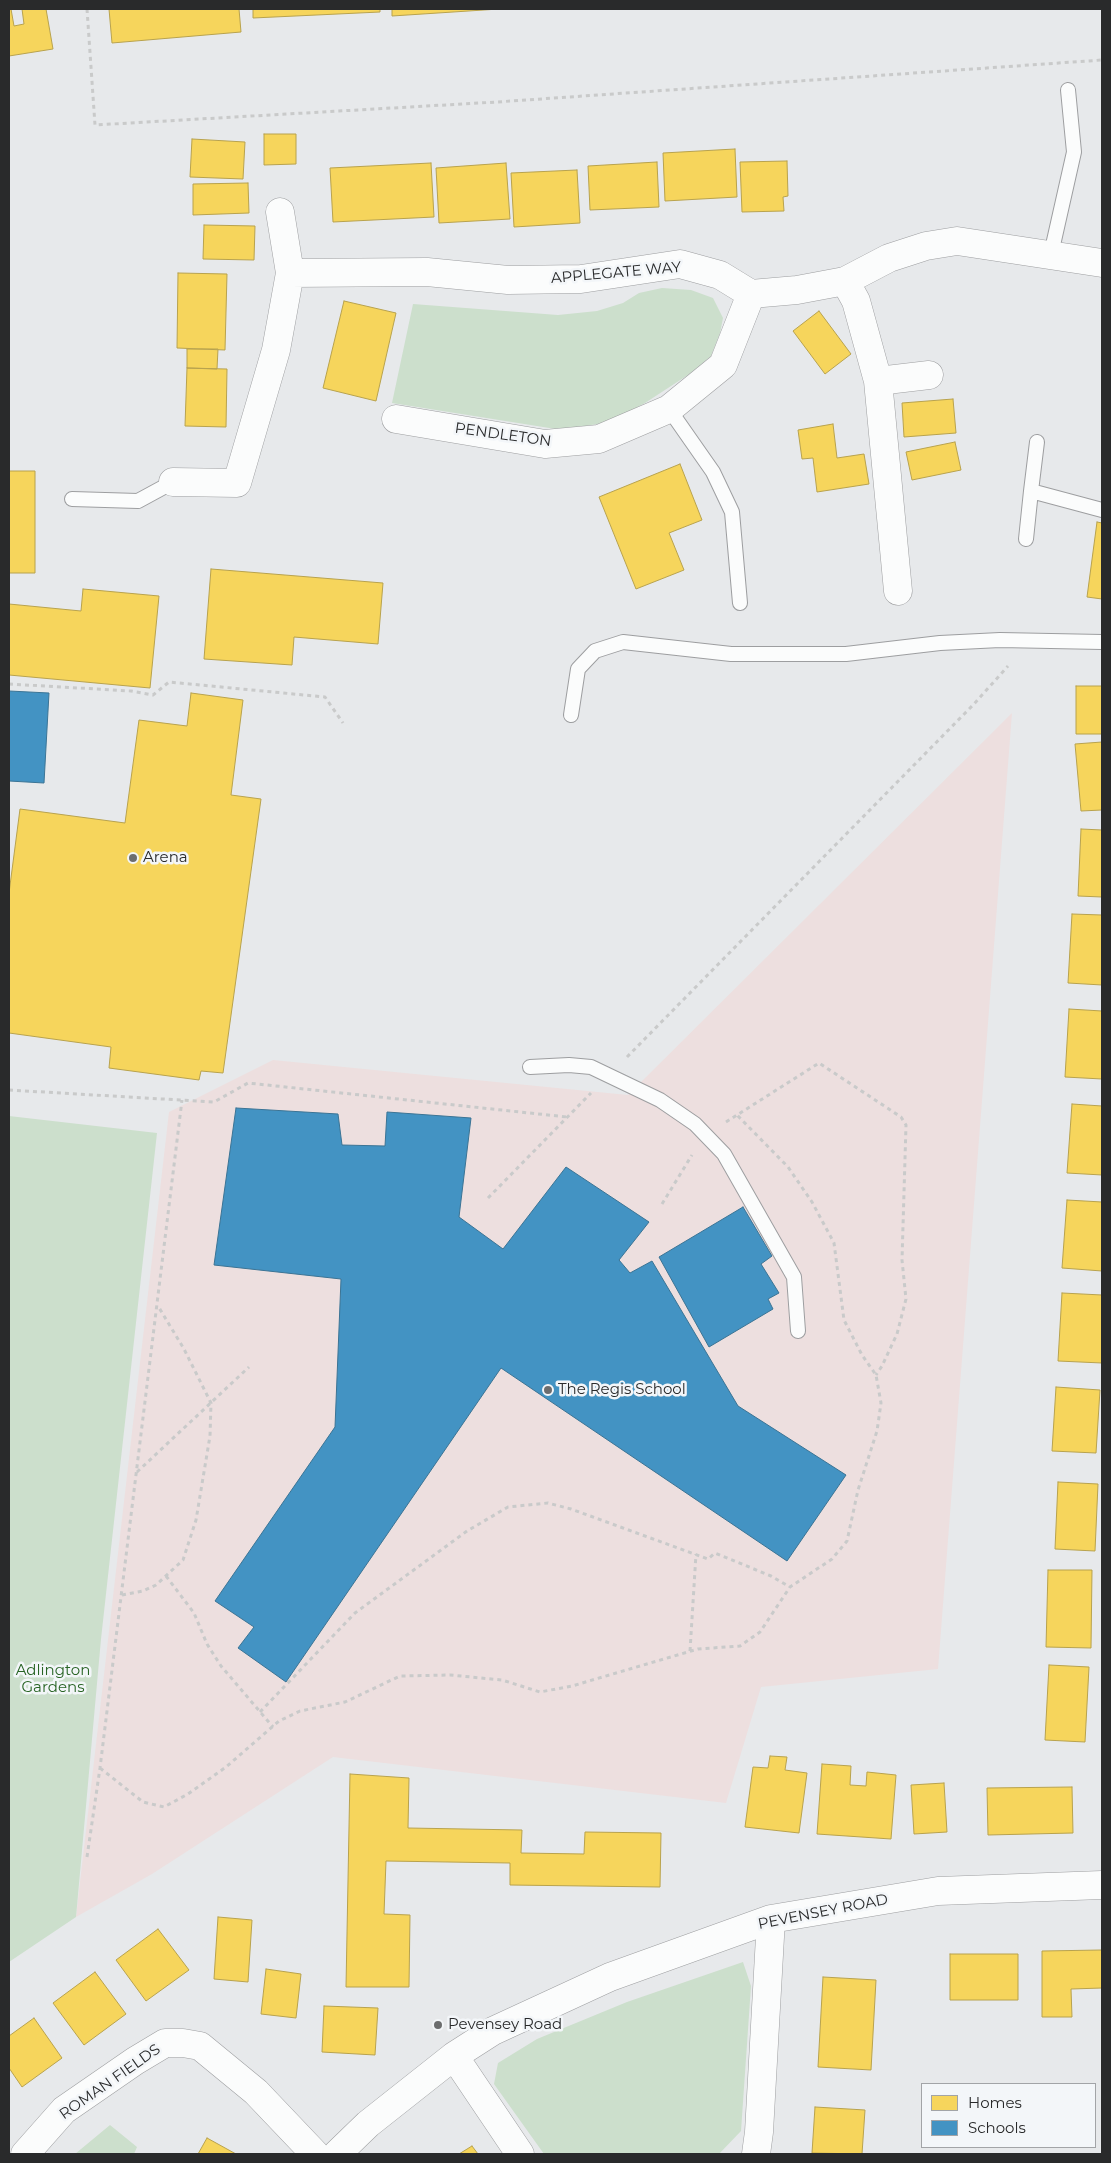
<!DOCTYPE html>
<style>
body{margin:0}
#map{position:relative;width:1111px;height:2163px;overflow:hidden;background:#e7e9eb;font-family:Montserrat,sans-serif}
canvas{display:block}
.frame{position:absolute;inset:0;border:10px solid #292a2b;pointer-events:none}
.legend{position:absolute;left:921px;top:2083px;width:175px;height:65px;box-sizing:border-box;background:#f3f6f9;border:1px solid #a2a4a7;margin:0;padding:6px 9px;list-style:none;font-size:15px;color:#292a2b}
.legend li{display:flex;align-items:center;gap:10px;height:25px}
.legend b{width:25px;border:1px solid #a2a4a7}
</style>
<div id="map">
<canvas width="1111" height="2163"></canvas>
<div class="frame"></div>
<ul class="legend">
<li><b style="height:14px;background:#f6d55c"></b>Homes</li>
<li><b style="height:14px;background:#4393c3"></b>Schools</li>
</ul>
</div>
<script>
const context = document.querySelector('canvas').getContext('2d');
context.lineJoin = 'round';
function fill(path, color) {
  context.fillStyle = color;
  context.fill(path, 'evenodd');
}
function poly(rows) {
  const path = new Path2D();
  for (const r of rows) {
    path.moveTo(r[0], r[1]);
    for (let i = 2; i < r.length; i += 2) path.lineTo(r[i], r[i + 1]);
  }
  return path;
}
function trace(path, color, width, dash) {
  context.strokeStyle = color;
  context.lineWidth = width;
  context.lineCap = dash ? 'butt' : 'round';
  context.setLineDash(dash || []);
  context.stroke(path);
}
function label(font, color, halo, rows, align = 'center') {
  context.font = font + ' Montserrat,sans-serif';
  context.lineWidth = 5;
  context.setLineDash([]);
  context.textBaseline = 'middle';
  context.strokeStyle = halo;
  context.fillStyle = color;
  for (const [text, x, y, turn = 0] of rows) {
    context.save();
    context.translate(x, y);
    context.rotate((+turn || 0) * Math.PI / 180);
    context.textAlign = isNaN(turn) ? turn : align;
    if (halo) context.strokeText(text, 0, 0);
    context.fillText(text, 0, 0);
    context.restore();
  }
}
const education = poly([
 [1012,713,938,1669,761,1687,726,1803,333,1757,152,1874,76,1917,169,1112,273,1060,628,1095]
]);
const green = poly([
 [662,288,691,290,713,298,723,318,720,333,711,356,691,373,645,403,609,422,562,430,392,403,413,304,558,315,597,311,623,303,639,293],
 [9,1116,157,1133,101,1639,76,1917,9,1962],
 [743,1962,751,1986,741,2131,719,2154,544,2154,494,2084,498,2063,537,2039,627,2002],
 [110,2125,137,2147,134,2154,75,2154]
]);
const homes = poly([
 [9,9,11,9,14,26,24,24,22,9,46,9,53,49,9,56,9,9],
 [109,9,239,9,241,32,112,43,109,9],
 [253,9,380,9,380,12,253,18,253,9],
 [392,9,499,9,392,16,392,9],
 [264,134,296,134,296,164,264,165,264,134],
 [192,139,245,142,243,179,190,177,192,139],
 [735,149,737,197,665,201,663,153,735,149],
 [787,161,788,196,783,197,784,211,742,212,740,162,787,161],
 [657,162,659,207,590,210,588,166,657,162],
 [431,163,434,217,333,222,330,168,431,163],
 [506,163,510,219,439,223,436,168,506,163],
 [577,170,580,223,514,227,511,173,577,170],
 [248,183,249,213,193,215,193,184,248,183],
 [204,225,255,226,254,260,203,259,204,225],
 [178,273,227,274,225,350,177,348,178,273],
 [344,301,396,313,376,401,323,388,344,301],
 [819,311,851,354,825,374,793,331,819,311],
 [187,349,218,349,217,369,187,368,187,349],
 [187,368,227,369,226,427,185,426,187,368],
 [953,399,956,433,904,437,902,403,953,399],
 [833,424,837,458,864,454,869,484,817,492,813,458,802,459,798,430,833,424],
 [955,442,961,470,912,480,906,452,955,442],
 [680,464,702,520,669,533,684,570,636,589,599,497,680,464],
 [9,471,35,471,35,573,9,573,9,471],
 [1097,522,1102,523,1102,599,1087,597,1097,522],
 [211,569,383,583,378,644,294,637,292,665,204,659,211,569],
 [83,589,159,596,150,688,9,675,9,604,81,611,83,589],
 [1076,686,1102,686,1102,734,1076,734,1076,686],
 [191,693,243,700,231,795,261,799,223,1073,201,1071,199,1080,109,1068,111,1047,9,1033,9,893,20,809,125,823,139,720,187,726,191,693],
 [1102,742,1102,810,1081,811,1075,744,1102,742],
 [1081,829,1102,830,1102,897,1078,896,1081,829],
 [1072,914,1102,915,1102,985,1068,983,1072,914],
 [1069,1009,1102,1011,1102,1079,1065,1077,1069,1009],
 [1072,1104,1102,1106,1102,1175,1067,1173,1072,1104],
 [1067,1200,1102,1202,1102,1271,1062,1268,1067,1200],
 [1062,1293,1102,1295,1102,1363,1058,1361,1062,1293],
 [1056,1387,1100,1390,1096,1453,1052,1451,1056,1387],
 [1058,1482,1098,1484,1095,1551,1055,1549,1058,1482],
 [1048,1570,1092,1570,1091,1648,1046,1647,1048,1570],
 [1049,1665,1089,1667,1085,1742,1045,1740,1049,1665],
 [770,1756,787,1757,785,1770,807,1773,799,1833,745,1827,753,1767,768,1768,770,1756],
 [822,1764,851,1766,850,1785,866,1786,867,1772,896,1775,891,1839,817,1834,822,1764],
 [350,1774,409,1778,408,1828,522,1830,521,1853,584,1854,585,1832,661,1833,660,1887,510,1885,510,1863,386,1861,384,1914,410,1915,409,1987,346,1987,350,1774],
 [944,1783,947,1832,914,1834,911,1785,944,1783],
 [1072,1787,1073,1833,988,1835,987,1788,1072,1787],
 [218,1917,252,1920,248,1982,214,1979,218,1917],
 [158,1929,189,1970,146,2001,116,1960,158,1929],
 [1102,1950,1102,1988,1071,1989,1072,2017,1042,2017,1042,1951,1102,1950],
 [950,1954,1018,1954,1018,2000,950,2000,950,1954],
 [266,1969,301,1974,296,2018,261,2014,266,1969],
 [95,1972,126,2014,84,2045,53,2003,95,1972],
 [823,1977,876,1980,871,2070,818,2067,823,1977],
 [324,2006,378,2008,375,2055,322,2052,324,2006],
 [34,2018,62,2058,22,2087,9,2068,9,2036,34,2018],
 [815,2107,865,2110,862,2154,812,2153,815,2107],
 [207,2138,236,2154,198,2154,207,2138],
 [472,2146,478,2154,459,2154,472,2146]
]);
const schools = poly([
 [9,691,49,693,44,783,9,781,9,691],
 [236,1108,338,1114,342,1145,385,1146,387,1112,471,1118,459,1217,503,1249,566,1167,649,1222,619,1260,630,1273,652,1261,738,1406,846,1475,787,1561,501,1368,286,1682,238,1648,254,1627,215,1601,335,1427,341,1279,214,1265,236,1108],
 [743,1207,772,1256,761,1264,779,1293,768,1299,773,1309,709,1347,659,1257,743,1207]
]);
const path = poly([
 [87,9,95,125,497,102,1102,60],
 [9,684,131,691,153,695,169,682,325,697,343,723],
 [627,1057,974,704,1008,666],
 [9,1090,214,1102,248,1083,567,1117],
 [726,1122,819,1063,901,1117,906,1125,902,1260,906,1299,897,1334,882,1366,876,1375],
 [488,1198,591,1093],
 [662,1204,692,1155],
 [137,1472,249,1367],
 [166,1576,194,1613,207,1644,221,1666,273,1727],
 [122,1595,143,1591,156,1585,183,1560,196,1520,210,1436,211,1403,184,1349,158,1306],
 [690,1651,696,1554],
 [260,1712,355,1613,467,1531,508,1507,548,1503,571,1509,708,1559,715,1553,771,1576,790,1587],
 [100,1768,143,1802,164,1807,188,1794,226,1767,279,1721,300,1711,345,1702,400,1676,450,1675,502,1680,540,1692,572,1686,698,1649,740,1646,760,1632,790,1587,832,1559,847,1541,858,1490,877,1431,881,1403,876,1375,862,1355,844,1320,834,1243,812,1202,788,1167,737,1115],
 [87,1857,100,1768,182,1100]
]);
const service = poly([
 [1051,254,1074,152,1068,90],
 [669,409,713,472,732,512,740,603],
 [1031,491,1037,442],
 [72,499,138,501,173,482],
 [1026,539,1031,491,1102,510],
 [571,715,578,669,595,651,623,642,731,654,846,654,940,643,1000,640,1102,642],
 [530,1067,569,1065,591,1067,660,1100,695,1124,724,1154,794,1277,798,1331]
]);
const minor = poly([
 [280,212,290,273],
 [845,281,856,301,878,381,898,591],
 [878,381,929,375],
 [396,419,545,444,599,439,669,409,723,365,751,294],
 [173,482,237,483,276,350,290,273,427,272,508,280,581,279,680,264,720,275,751,294,797,290,845,281,889,258,926,246,957,241,1102,263],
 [454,2056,520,2154],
 [25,2154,64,2110,135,2061,165,2043,183,2043,200,2046,256,2092,315,2154],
 [337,2154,368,2124,454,2056,493,2031,610,1977,771,1919,938,1891,1102,1885],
 [756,2154,759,2132,771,1919]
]);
const markers = [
 [133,858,5,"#6c6d6e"],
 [548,1390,5,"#6c6d6e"],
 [438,2025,5,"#6c6d6e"]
];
const streetNames = [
 ["APPLEGATE WAY",616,273,-5],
 ["PENDLETON",503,435,8],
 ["PEVENSEY ROAD",823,1912,-11],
 ["ROMAN FIELDS",110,2082,-35]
];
const poiNames = [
 ["Arena",143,858],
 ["The Regis School",558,1390],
 ["Pevensey Road",448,2025]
];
const parkNames = [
 ["Adlington",53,1671],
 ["Gardens",53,1688]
];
fill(education, '#eddfdf');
fill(green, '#ccdfcc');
fill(homes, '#f6d55c');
trace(homes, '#b8a24d', 1);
fill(schools, '#4393c3');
trace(schools, '#3b7495', 1);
trace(service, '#9d9ea0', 16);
trace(minor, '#9d9ea0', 29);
trace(path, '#c9caca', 3, [4, 4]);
trace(service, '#fbfcfc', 14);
trace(minor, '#fbfcfc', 28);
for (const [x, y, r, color] of markers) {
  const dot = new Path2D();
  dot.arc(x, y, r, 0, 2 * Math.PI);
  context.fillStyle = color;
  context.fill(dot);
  trace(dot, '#f3f6f9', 2);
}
label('15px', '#292a2b', '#f3f6f9', streetNames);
label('15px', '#292a2b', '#f3f6f9', poiNames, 'left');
label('15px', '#286424', '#f3f6f9', parkNames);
</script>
